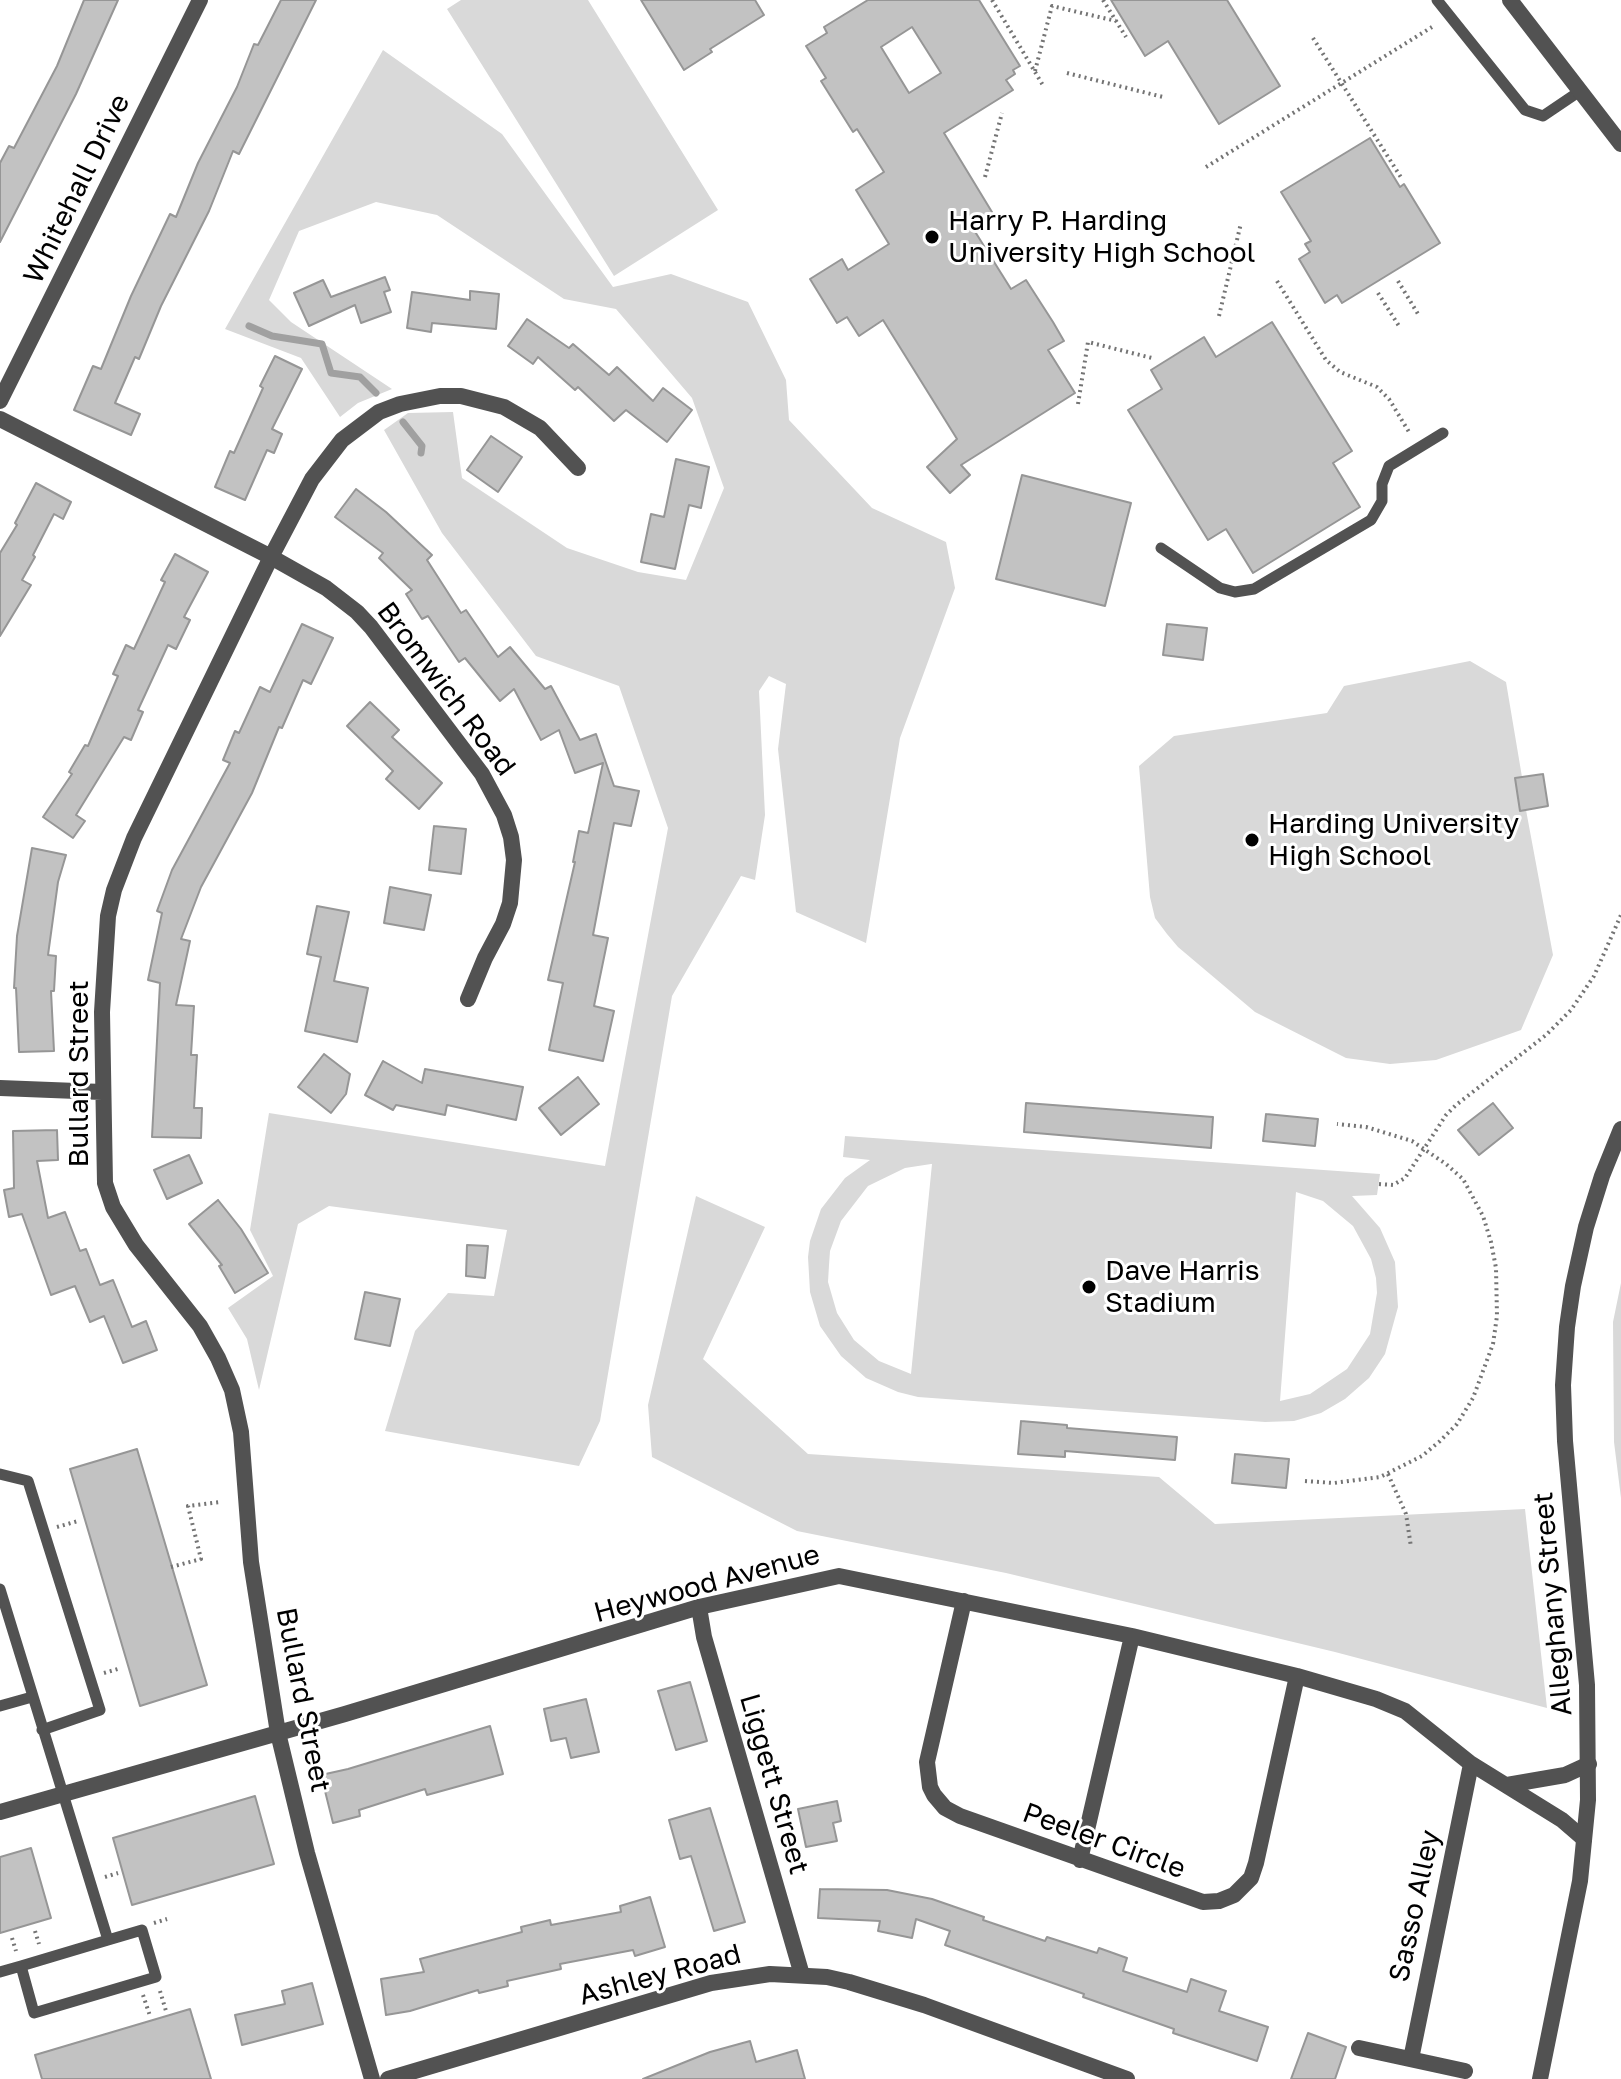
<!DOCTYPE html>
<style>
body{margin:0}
canvas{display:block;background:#fff}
</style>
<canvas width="1621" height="2079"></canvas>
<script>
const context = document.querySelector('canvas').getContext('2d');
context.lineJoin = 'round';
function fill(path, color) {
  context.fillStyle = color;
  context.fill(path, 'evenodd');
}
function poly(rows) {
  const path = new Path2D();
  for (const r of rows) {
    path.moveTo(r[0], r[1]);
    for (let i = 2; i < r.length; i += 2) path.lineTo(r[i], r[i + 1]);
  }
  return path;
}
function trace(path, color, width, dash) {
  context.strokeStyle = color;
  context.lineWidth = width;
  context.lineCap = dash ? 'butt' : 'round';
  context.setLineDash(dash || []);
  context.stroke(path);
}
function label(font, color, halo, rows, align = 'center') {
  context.font = font + ' "Golos Text",sans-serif';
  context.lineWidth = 6;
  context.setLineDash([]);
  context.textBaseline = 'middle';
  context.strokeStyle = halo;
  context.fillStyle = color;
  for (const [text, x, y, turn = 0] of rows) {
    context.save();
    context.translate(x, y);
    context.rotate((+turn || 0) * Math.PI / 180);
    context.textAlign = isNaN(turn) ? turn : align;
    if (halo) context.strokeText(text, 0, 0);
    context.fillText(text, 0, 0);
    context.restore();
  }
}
const green = poly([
 [461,0,588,0,718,210,614,276,447,9],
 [383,50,502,134,613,287,671,274,748,302,786,380,789,420,872,508,946,542,955,588,900,738,866,943,796,912,778,749,786,684,769,676,759,691,765,815,755,880,741,876,672,996,600,1421,579,1466,385,1431,415,1331,448,1293,494,1296,507,1230,329,1206,298,1224,259,1390,247,1339,228,1308,273,1276,250,1230,269,1113,605,1166,668,828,619,686,536,656,442,533,384,430,408,413,453,412,462,478,567,548,638,572,686,580,724,488,692,398,616,309,564,299,437,215,376,202,299,231,269,300,291,322,392,389,358,403,340,417,301,358,225,329],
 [1470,661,1506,682,1522,777,1515,779,1520,810,1526,810,1553,955,1521,1030,1436,1060,1390,1064,1346,1058,1255,1012,1178,947,1167,934,1155,918,1150,897,1139,766,1174,736,1327,713,1344,686],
 [845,1136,1380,1174,1377,1195,1352,1196,1380,1228,1395,1262,1398,1307,1385,1354,1369,1378,1345,1399,1321,1413,1294,1421,1265,1422,918,1397,898,1392,866,1378,841,1356,820,1326,810,1292,808,1257,810,1241,821,1209,845,1178,870,1160,843,1157],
 [931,1164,932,1164,911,1374,879,1361,854,1340,837,1313,828,1282,829,1265,830,1251,841,1221,868,1186,905,1168],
 [1296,1192,1323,1201,1353,1226,1371,1259,1376,1278,1377,1293,1370,1334,1347,1369,1310,1394,1280,1401],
 [696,1196,765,1227,703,1359,808,1454,1159,1477,1215,1524,1525,1509,1547,1708,1335,1652,1006,1573,797,1531,652,1457,648,1405],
 [1621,1283,1621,1498,1614,1442,1613,1322]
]);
const stream = poly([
 [249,326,272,336,322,344,331,373,360,377,376,393],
 [403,422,422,446,421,453]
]);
const building = poly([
 [84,0,118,0,76,94,0,242,0,163,9,146,14,148,57,66,84,0],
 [281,0,316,0,239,154,233,151,209,211,161,306,139,359,135,357,115,403,140,414,131,435,74,410,93,366,101,369,131,296,170,214,176,217,198,163,237,87,254,44,258,45,281,0],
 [641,0,755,0,764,15,710,49,712,52,684,70,641,0],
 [868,0,979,0,1020,66,1013,70,1015,74,1006,80,1013,90,944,133,995,217,974,230,1011,289,1026,280,1053,322,1064,341,1048,350,1075,393,961,465,970,475,950,493,927,467,957,439,883,320,859,336,847,317,837,323,810,279,842,259,848,270,889,244,856,190,884,172,857,129,853,132,821,81,826,78,806,46,827,33,824,27,868,0],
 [912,27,941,73,909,93,881,47,912,27],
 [1111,0,1227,0,1280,86,1219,124,1168,41,1145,56,1111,0],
 [1370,138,1400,187,1404,184,1440,243,1342,303,1337,295,1325,303,1299,259,1310,252,1305,244,1311,241,1281,192,1370,138],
 [385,277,390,290,384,292,391,312,361,323,355,305,309,326,294,293,323,280,331,297,385,277],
 [470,291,499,294,496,329,432,323,431,332,407,328,412,292,470,300,470,291],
 [527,319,569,348,573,344,609,375,617,367,653,401,663,388,692,410,667,442,626,410,614,421,578,387,575,390,538,357,533,364,508,346,527,319],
 [1272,322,1352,451,1333,463,1360,507,1253,573,1226,529,1208,540,1128,410,1162,389,1151,370,1204,337,1216,357,1272,322],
 [275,356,302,369,272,429,282,434,274,453,267,450,245,500,215,487,230,451,234,453,263,388,260,386,275,356],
 [491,436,522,457,498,492,467,470,491,436],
 [676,459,709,467,701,508,689,505,675,569,641,562,651,514,664,517,676,459],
 [1022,475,1131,503,1105,606,996,579,1022,475],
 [36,483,71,502,63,519,54,514,33,555,35,557,22,580,31,585,0,636,0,553,17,525,15,523,36,483],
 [356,489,386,512,432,555,427,560,461,613,466,610,498,657,510,647,545,689,551,686,580,740,596,734,614,786,639,791,631,826,614,823,593,935,608,938,594,1006,614,1011,603,1061,549,1050,563,983,548,980,575,862,573,862,579,831,588,833,603,763,575,773,559,730,541,740,514,689,500,701,465,658,459,662,428,616,422,619,406,594,412,590,379,558,383,553,335,517,356,489],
 [175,554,208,572,184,617,190,620,176,649,168,645,138,710,143,712,131,740,124,737,76,815,85,821,73,838,43,817,72,774,69,772,85,745,88,746,118,676,113,674,126,645,134,649,165,582,161,580,175,554],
 [302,624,333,638,311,684,303,680,282,728,279,727,252,793,201,887,181,939,190,941,176,1005,194,1006,191,1055,197,1055,194,1108,202,1108,201,1138,152,1137,160,983,148,980,162,913,157,911,172,870,230,763,223,760,235,731,239,733,260,687,270,692,302,624],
 [1167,624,1207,628,1203,660,1163,655,1167,624],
 [370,702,399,730,392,737,442,783,419,809,386,779,393,771,347,726,370,702],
 [1543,774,1548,806,1520,811,1515,778,1543,774],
 [434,826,466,829,461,874,429,870,434,826],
 [32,848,66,855,58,882,48,955,56,956,54,991,51,991,54,1051,19,1052,16,988,14,988,17,936,32,848],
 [390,887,431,895,424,930,384,923,390,887],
 [317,906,349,912,334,981,368,988,357,1042,305,1031,321,957,307,954,317,906],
 [324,1054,350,1074,346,1094,331,1113,298,1087,324,1054],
 [383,1061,422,1083,425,1069,523,1087,516,1120,447,1105,445,1115,396,1105,393,1110,365,1095,383,1061],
 [578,1077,599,1104,561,1135,539,1108,578,1077],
 [1026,1103,1213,1117,1211,1148,1024,1132,1026,1103],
 [1493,1103,1513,1128,1479,1155,1458,1130,1493,1103],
 [1266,1114,1318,1119,1315,1146,1263,1141,1266,1114],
 [57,1130,58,1160,37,1161,48,1218,65,1212,80,1251,86,1249,100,1285,113,1280,132,1327,146,1321,157,1350,123,1363,104,1316,90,1322,75,1286,51,1295,22,1214,9,1217,4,1190,14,1188,13,1131,57,1130],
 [189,1155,202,1183,167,1199,154,1170,189,1155],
 [218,1200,241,1229,268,1273,235,1293,219,1266,222,1265,189,1224,218,1200],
 [467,1245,488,1246,485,1278,466,1276,467,1245],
 [365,1292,400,1299,390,1346,355,1339,365,1292],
 [1021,1421,1067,1425,1067,1428,1177,1437,1175,1460,1065,1451,1065,1457,1018,1454,1021,1421],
 [137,1449,207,1685,140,1706,70,1469,137,1449],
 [1235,1454,1289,1459,1286,1488,1232,1483,1235,1454],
 [690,1682,707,1741,676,1750,658,1691,690,1682],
 [586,1699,599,1752,571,1758,566,1738,551,1741,544,1709,586,1699],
 [490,1726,503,1774,427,1795,425,1789,359,1810,360,1816,333,1823,321,1775,348,1769,490,1726],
 [255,1796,274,1864,132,1905,113,1838,255,1796],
 [837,1801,841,1821,833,1823,837,1841,806,1847,798,1809,837,1801],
 [710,1808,745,1922,714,1931,691,1856,680,1859,669,1820,710,1808],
 [31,1848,51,1918,0,1933,0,1857,31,1848],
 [820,1889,887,1890,932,1899,984,1917,983,1920,1045,1941,1047,1937,1097,1953,1099,1948,1127,1958,1123,1971,1187,1992,1191,1979,1226,1991,1219,2011,1268,2027,1257,2061,1173,2033,1174,2029,1083,1997,1084,1994,945,1945,950,1931,916,1919,912,1938,878,1931,880,1921,818,1918,820,1889],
 [650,1897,665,1947,635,1956,633,1950,560,1964,561,1969,507,1981,508,1986,479,1993,478,1990,410,2011,386,2015,381,1979,424,1972,420,1959,522,1932,521,1927,550,1920,551,1925,621,1912,620,1906,650,1897],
 [312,1983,323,2024,242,2045,235,2015,285,2004,282,1991,312,1983],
 [190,2009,211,2079,42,2079,35,2055,190,2009],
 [1308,2033,1346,2047,1335,2079,1291,2079,1308,2033],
 [750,2041,756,2062,797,2050,805,2079,643,2079,710,2052,750,2041]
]);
const path = poly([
 [992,0,1044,87],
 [1103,0,1126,37],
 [1313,38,1402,179],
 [1035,71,1052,6,1116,21],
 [1067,73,1163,97],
 [1206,167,1432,27],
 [985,177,1002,113],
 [1277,281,1326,360,1340,372,1377,387,1389,399,1409,432],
 [1398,281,1418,314],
 [1378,293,1399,326],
 [1219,316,1241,223],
 [1078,404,1088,342,1152,358],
 [1379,1184,1393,1185,1405,1178,1446,1115,1456,1105,1546,1035,1571,1010,1594,976,1621,915],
 [1388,1474,1406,1514,1411,1547],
 [1305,1481,1334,1483,1380,1477,1422,1456,1440,1441,1457,1424,1473,1398,1493,1344,1497,1316,1496,1268,1491,1242,1483,1216,1463,1179,1446,1164,1412,1141,1366,1127,1337,1124],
 [57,1527,78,1521],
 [171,1567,201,1559,188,1506,220,1502],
 [104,1673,121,1668],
 [105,1877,118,1873],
 [154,1923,167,1919],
 [35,1931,39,1944],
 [12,1938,16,1951],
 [160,1991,166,2011],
 [143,1995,150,2016]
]);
const service = poly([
 [1437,0,1525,110,1543,116,1580,91],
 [1161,548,1220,588,1235,592,1254,589,1371,520,1382,501,1382,484,1389,466,1443,433],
 [0,1474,28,1481,100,1710,42,1730],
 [0,1589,108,1940,142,1930,156,1977,34,2013,21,1966,108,1940],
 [0,1706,32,1697],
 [0,1972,21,1966]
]);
const minor = poly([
 [0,401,200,0],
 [0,419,271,557,326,588,357,612,371,627,482,774,504,815,511,837,514,860,510,903,503,924,485,958,468,999],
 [0,1088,102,1092],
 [964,1601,927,1762,930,1787,934,1795,945,1808,960,1816,1203,1902,1219,1901,1234,1895,1251,1878,1256,1863,1297,1676],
 [699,1607,704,1637,802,1975],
 [1507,1785,1565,1775,1589,1764],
 [0,1812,345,1714,699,1607,839,1576,1132,1636,1297,1676,1376,1699,1405,1711,1470,1763,1562,1820,1584,1839],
 [1080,1860,1132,1636],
 [1359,2048,1465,2071],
 [1411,2059,1471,1764],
 [372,2079,307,1853,278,1733,251,1562,241,1432,232,1390,218,1358,200,1326,136,1245,113,1207,105,1183,102,1012,108,916,114,890,134,838,271,557,312,479,342,440,379,412,400,404,440,396,461,396,504,407,540,428,578,468]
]);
const tertiary = poly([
 [1510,0,1621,144],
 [388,2079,711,1983,770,1974,827,1977,849,1982,924,2005,1127,2079],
 [1540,2079,1580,1881,1588,1800,1587,1685,1565,1441,1563,1385,1567,1327,1573,1286,1586,1227,1602,1176,1621,1129]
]);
const markers = [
 [932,237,8,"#000"],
 [1252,840,8,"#000"],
 [1089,1287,8,"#000"]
];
const streetNames = [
 ["Whitehall Drive",77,189,-64],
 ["Bromwich Road",446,689,53],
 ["Bullard Street",79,1074,-90],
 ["Heywood Avenue",707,1584,-15],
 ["Alleghany Street",1553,1604,-95],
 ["Bullard Street",303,1700,79],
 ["Liggett Street",774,1784,74],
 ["Peeler Circle",1104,1841,20],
 ["Sasso Alley",1415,1906,-78],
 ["Ashley Road",660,1975,-15]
];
const poiNames = [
 ["Harry P. Harding",948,221],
 ["University High School",948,253],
 ["Harding University",1268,824],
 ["High School",1268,856],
 ["Dave Harris",1105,1271],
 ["Stadium",1105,1303]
];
fill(green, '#d9d9d9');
trace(stream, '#a0a0a0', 7);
fill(building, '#c2c2c2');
trace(building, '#969696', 2);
trace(path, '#747474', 4, [2, 4]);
trace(service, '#525252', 11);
trace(minor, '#525252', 16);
trace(tertiary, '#525252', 16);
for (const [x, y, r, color] of markers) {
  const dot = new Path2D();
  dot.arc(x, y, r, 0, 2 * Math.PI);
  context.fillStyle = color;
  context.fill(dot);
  trace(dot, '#fff', 3);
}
label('28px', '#000', '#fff', streetNames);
label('28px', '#000', '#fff', poiNames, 'left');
</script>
